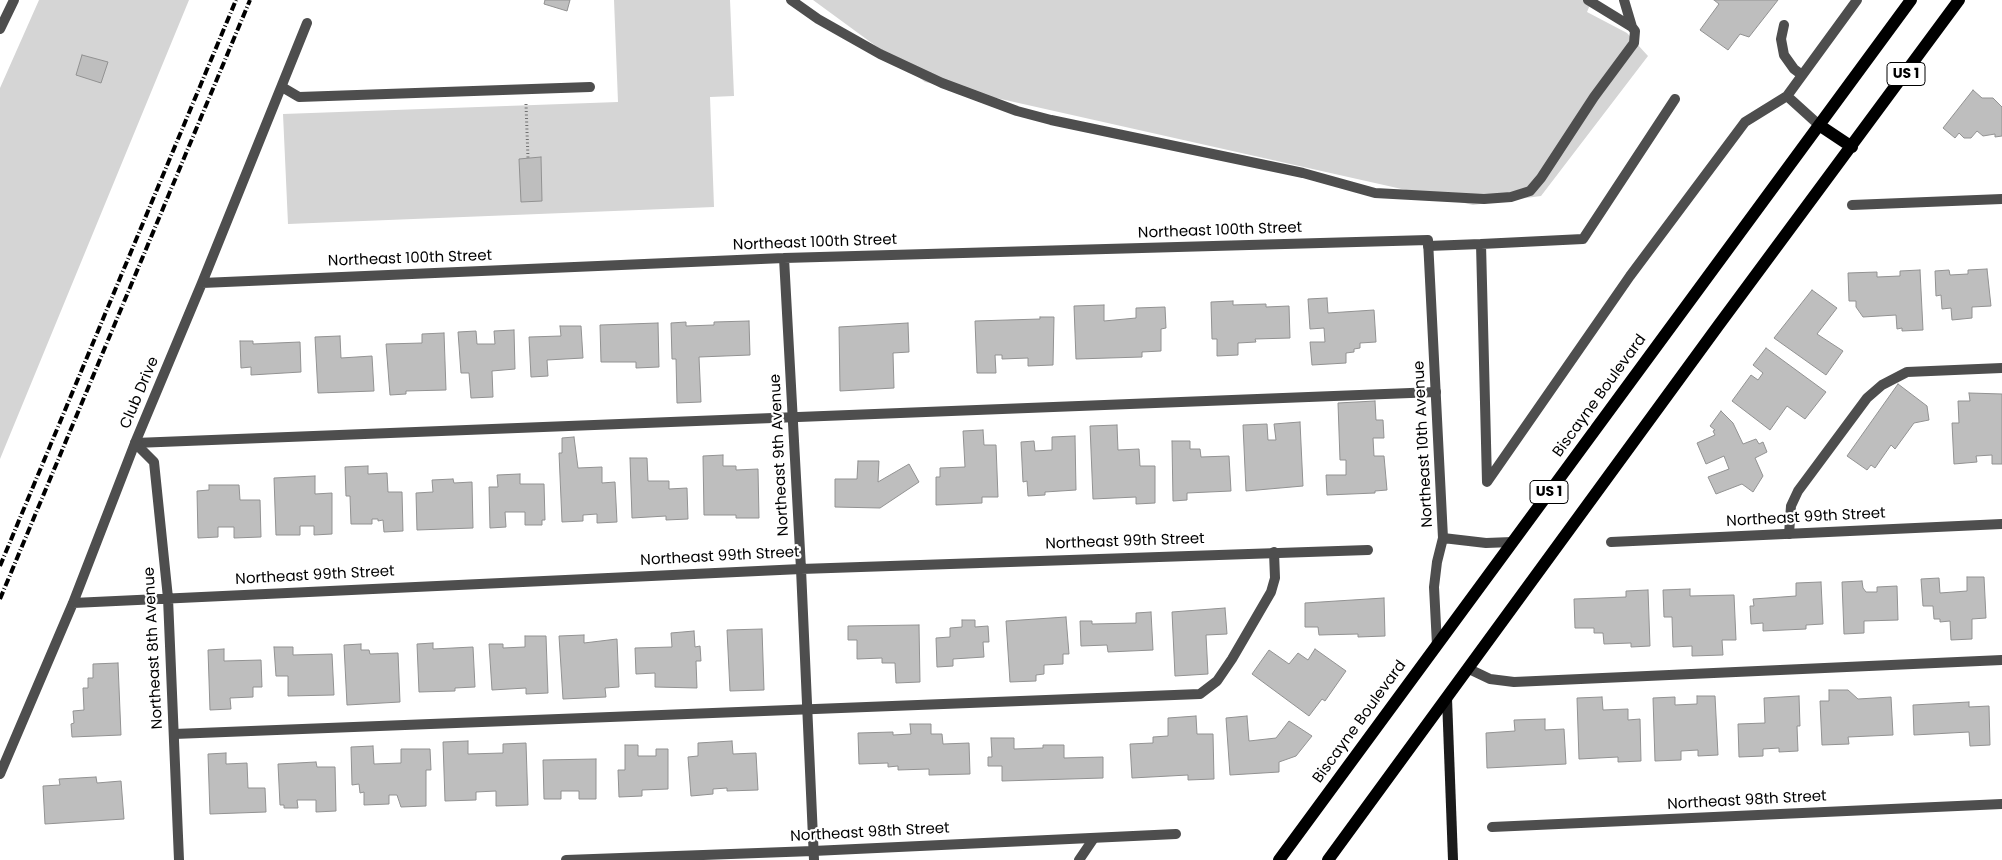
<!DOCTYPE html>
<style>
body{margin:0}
canvas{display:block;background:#fff}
</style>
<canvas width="2002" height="860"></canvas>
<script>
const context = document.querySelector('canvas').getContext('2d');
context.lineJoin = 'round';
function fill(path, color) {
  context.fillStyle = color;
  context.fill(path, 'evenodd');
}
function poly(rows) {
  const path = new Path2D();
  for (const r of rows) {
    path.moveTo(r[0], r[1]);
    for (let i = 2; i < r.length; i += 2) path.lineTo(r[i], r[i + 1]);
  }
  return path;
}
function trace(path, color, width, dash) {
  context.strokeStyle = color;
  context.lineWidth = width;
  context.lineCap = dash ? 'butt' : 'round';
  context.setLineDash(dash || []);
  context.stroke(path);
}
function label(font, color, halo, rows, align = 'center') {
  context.font = font + ' Poppins,sans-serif';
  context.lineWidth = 4.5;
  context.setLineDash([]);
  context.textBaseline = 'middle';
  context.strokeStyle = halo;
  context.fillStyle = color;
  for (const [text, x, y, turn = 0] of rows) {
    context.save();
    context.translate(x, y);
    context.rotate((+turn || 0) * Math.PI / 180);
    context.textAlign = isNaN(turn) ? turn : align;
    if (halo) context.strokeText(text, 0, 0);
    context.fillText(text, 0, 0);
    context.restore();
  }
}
const green = poly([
 [39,0,189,0,0,459,0,88],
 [614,0,730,0,734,96,710,97,714,207,288,224,283,114,618,102],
 [813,0,1592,0,1587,12,1627,33,1648,56,1541,196,1473,205,925,82]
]);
const building = poly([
 [545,0,570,0,567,11,544,4,545,0],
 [1714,0,1778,0,1749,37,1740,34,1728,50,1700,30,1719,4,1714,0],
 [82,55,108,62,101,83,76,75,82,55],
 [1973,90,1982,98,1993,98,2002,107,2002,136,1995,137,1995,134,1983,136,1977,131,1971,138,1964,138,1959,133,1955,138,1943,128,1973,90],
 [541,157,542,201,521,202,519,159,541,157],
 [1987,269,1991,306,1972,307,1972,318,1952,320,1951,308,1942,309,1941,295,1936,296,1935,271,1949,270,1950,275,1968,274,1968,270,1987,269],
 [1920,270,1923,330,1902,331,1902,328,1897,329,1896,315,1863,317,1856,307,1856,301,1849,301,1848,273,1877,272,1877,277,1900,276,1900,271,1920,270],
 [1812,290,1837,308,1817,334,1843,351,1826,375,1774,338,1812,290],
 [1327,298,1328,313,1374,310,1376,342,1360,343,1360,348,1354,349,1354,352,1346,353,1346,363,1312,365,1310,342,1325,342,1324,328,1310,329,1308,299,1327,298],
 [1233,301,1233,305,1266,304,1266,307,1289,306,1290,338,1255,339,1256,342,1238,343,1238,355,1217,356,1217,339,1212,339,1211,302,1233,301],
 [1104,305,1104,321,1136,318,1136,308,1165,307,1166,328,1161,329,1161,351,1142,352,1142,357,1076,359,1074,306,1104,305],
 [1040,317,1054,317,1053,365,1028,366,1028,358,1002,359,1002,355,995,355,996,373,977,373,975,321,1040,319,1040,317],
 [749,321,750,355,699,357,701,402,677,403,676,359,672,359,671,323,686,322,686,326,714,325,714,322,749,321],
 [658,323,659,367,636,368,636,362,601,362,600,325,658,323],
 [908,323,909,352,893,353,894,388,840,391,839,327,908,323],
 [560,326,581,326,583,358,547,360,548,376,531,377,529,337,561,336,560,326],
 [514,330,515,369,492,371,493,397,471,398,469,373,461,373,458,332,476,331,477,344,495,344,494,331,514,330],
 [444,333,446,390,406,391,406,394,390,395,386,344,422,343,422,334,444,333],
 [340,336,341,358,372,356,374,391,318,393,315,337,340,336],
 [240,341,253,341,253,344,300,342,301,372,251,375,251,367,241,368,240,341],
 [1766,348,1826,392,1805,419,1787,406,1770,430,1732,401,1751,375,1758,380,1763,373,1753,365,1766,348],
 [1898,384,1927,406,1929,420,1914,423,1895,449,1891,445,1875,468,1871,465,1867,470,1847,456,1898,384],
 [1969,393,2002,394,2002,464,1992,464,1992,455,1976,456,1977,462,1954,464,1952,423,1959,423,1958,401,1970,401,1969,393],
 [1375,401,1376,420,1383,420,1384,438,1373,438,1374,456,1384,456,1387,490,1375,491,1375,493,1327,495,1326,475,1346,475,1346,460,1340,460,1338,403,1375,401],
 [1721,411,1733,423,1743,444,1756,439,1759,444,1763,442,1767,452,1755,458,1763,476,1753,492,1742,484,1716,494,1708,477,1729,469,1724,456,1706,464,1697,443,1715,435,1713,431,1715,430,1710,426,1721,411],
 [1300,422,1303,486,1246,491,1243,425,1267,424,1268,440,1276,440,1274,424,1300,422],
 [1117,425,1118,450,1139,449,1140,466,1155,466,1155,503,1136,504,1136,497,1093,499,1090,426,1117,425],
 [983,430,984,445,996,445,998,497,982,497,982,503,936,505,936,477,940,477,940,468,965,467,963,431,983,430],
 [1075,436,1076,490,1045,492,1045,495,1028,496,1027,481,1023,482,1021,442,1034,441,1035,451,1052,450,1052,437,1075,436],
 [574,437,578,468,602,467,602,483,615,482,617,522,597,523,597,514,583,515,583,521,562,522,559,453,562,453,562,438,574,437],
 [1172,441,1190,441,1190,449,1200,449,1201,457,1229,456,1231,491,1187,493,1187,500,1173,501,1172,441],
 [723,455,723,466,736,466,736,470,758,469,759,518,736,518,736,515,704,515,703,456,723,455],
 [630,458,647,458,648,481,669,481,669,489,687,488,688,519,666,520,666,516,632,518,630,458],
 [858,461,879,461,878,482,909,464,919,482,880,508,835,507,835,479,857,479,858,461],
 [368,466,368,474,387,473,388,492,402,492,403,531,384,532,383,520,378,521,378,519,372,519,372,524,351,524,350,496,346,496,345,467,368,466],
 [520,474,520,484,544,484,545,520,542,520,542,525,525,525,525,512,505,512,506,527,490,528,489,487,498,487,497,475,520,474],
 [315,476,315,494,332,493,332,534,314,535,314,526,300,526,300,535,276,535,274,478,315,476],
 [453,479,454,483,472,482,473,528,417,530,416,493,433,492,432,480,453,479],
 [209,485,239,485,240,500,260,500,261,537,234,538,234,527,218,527,218,537,198,538,197,491,209,490,209,485],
 [1967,577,1984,577,1986,618,1972,619,1972,639,1951,640,1950,621,1940,622,1940,619,1934,619,1933,606,1923,606,1921,579,1939,578,1940,593,1967,591,1967,577],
 [1862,581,1863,588,1866,592,1877,592,1877,587,1897,586,1898,620,1864,621,1864,633,1844,634,1842,582,1862,581],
 [1821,582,1823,624,1806,625,1806,629,1763,631,1763,623,1751,624,1750,606,1754,606,1753,599,1796,596,1796,583,1821,582],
 [1690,589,1690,596,1734,595,1736,640,1722,640,1723,655,1692,656,1692,646,1673,647,1672,617,1664,617,1663,590,1690,589],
 [1648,590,1650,646,1631,647,1631,643,1604,644,1603,633,1594,633,1594,628,1575,628,1574,599,1626,597,1626,591,1648,590],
 [1384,598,1385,636,1358,637,1358,634,1319,635,1318,627,1305,627,1305,603,1384,598],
 [1225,608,1227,634,1206,635,1208,674,1175,676,1172,612,1225,608],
 [1151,612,1153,650,1108,652,1107,645,1081,646,1080,621,1092,621,1092,624,1136,623,1136,613,1151,612],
 [1066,617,1069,654,1063,654,1063,664,1044,665,1044,674,1036,675,1036,681,1010,682,1006,621,1066,617],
 [962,620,975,620,975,627,988,626,989,642,983,642,984,657,953,659,953,666,937,667,936,638,950,637,950,628,962,627,962,620],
 [919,625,920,682,896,683,895,663,882,663,882,658,857,659,857,640,848,640,848,626,919,625],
 [762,629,764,690,730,691,727,630,762,629],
 [694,631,695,647,700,646,701,661,696,661,697,688,655,687,655,673,636,674,635,648,672,647,671,633,694,631],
 [584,635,584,643,617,639,619,687,605,688,606,697,563,699,559,636,584,635],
 [525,636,546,636,548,693,526,694,526,688,492,690,489,644,503,644,503,648,525,647,525,636],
 [433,643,433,649,473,647,475,687,455,688,455,691,419,692,417,644,433,643],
 [361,644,361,650,369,650,370,654,398,653,400,702,347,705,344,645,361,644],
 [274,647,293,647,293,655,332,654,334,695,288,696,288,676,276,676,274,647],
 [224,649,224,661,261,660,262,687,253,687,253,697,230,698,231,709,210,710,208,650,224,649],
 [1315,649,1346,671,1325,701,1322,699,1309,716,1252,674,1269,650,1289,664,1298,653,1308,660,1315,649],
 [118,663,121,735,72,737,71,724,74,723,73,711,84,710,83,688,88,688,88,678,93,678,93,664,118,663],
 [1829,690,1848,690,1858,699,1891,697,1893,735,1848,737,1849,744,1822,745,1820,701,1829,701,1829,690],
 [1697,696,1715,696,1718,755,1698,756,1698,750,1681,751,1681,760,1655,761,1653,698,1675,697,1675,705,1697,704,1697,696],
 [1799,696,1800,726,1797,726,1798,751,1779,752,1779,748,1763,749,1763,756,1739,757,1738,724,1765,723,1764,698,1799,696],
 [1602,697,1603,710,1628,709,1628,720,1640,719,1641,761,1618,762,1618,757,1579,759,1577,698,1602,697],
 [1969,702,1969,707,1989,706,1990,745,1970,746,1969,732,1914,735,1913,705,1969,702],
 [1196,716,1197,734,1213,734,1214,779,1188,780,1188,775,1132,778,1130,744,1153,743,1153,737,1168,736,1168,718,1196,716],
 [1247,716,1249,741,1276,738,1289,721,1312,736,1296,756,1279,762,1279,772,1230,775,1226,718,1247,716],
 [1545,719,1545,730,1564,729,1566,764,1487,768,1486,733,1515,731,1514,720,1545,719],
 [910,724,931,724,931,734,942,734,943,744,969,743,970,774,929,775,929,769,898,770,898,766,888,767,888,763,859,764,858,733,893,732,893,735,911,734,910,724],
 [991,738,1014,738,1014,749,1043,748,1043,745,1064,745,1064,758,1103,757,1103,778,1002,781,1002,766,988,766,988,757,992,757,991,738],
 [468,741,468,754,503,753,503,744,526,743,528,805,496,806,496,791,476,792,476,800,445,801,443,742,468,741],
 [732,741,733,754,756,753,758,790,727,791,727,788,713,789,713,794,691,796,688,757,698,756,698,743,732,741],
 [625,745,638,745,638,756,656,756,656,749,668,749,668,789,642,790,642,796,619,797,618,770,625,770,625,745],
 [373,746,374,764,401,763,401,749,430,749,431,770,426,770,426,806,401,807,397,795,389,795,389,804,364,805,364,792,360,793,359,784,352,785,351,747,373,746],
 [226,753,226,764,247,763,248,788,265,788,266,812,210,814,208,754,226,753],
 [596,759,596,799,579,799,579,791,561,791,561,799,544,799,543,760,596,759],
 [316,762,317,767,335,767,336,811,316,812,316,800,297,800,298,808,284,808,284,805,280,805,278,764,316,762],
 [96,777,97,783,121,781,124,819,45,824,43,786,60,785,59,779,96,777]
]);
const path = poly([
 [526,104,528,158]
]);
const lane = poly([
 [791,0,818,19,880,54,942,83,1017,111,1051,120,1303,173,1375,193,1484,199,1511,197,1530,191,1541,178,1594,97,1634,43,1635,31,1632,27,1624,0],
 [1588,0,1632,27],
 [1784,25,1781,39,1784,55,1794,69,1802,75],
 [282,87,299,97,590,87],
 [1787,96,1819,125],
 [1675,99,1583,239,1481,244,1487,482,1630,276,1745,122,1787,96,1857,0],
 [1428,246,1481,244],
 [135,443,1436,392],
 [1789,534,1791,506,1798,491,1867,398,1882,385,1907,372,2002,368],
 [1469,669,1490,679,1514,682,2002,660],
 [174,734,1200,694,1217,681,1232,659,1271,592,1275,578,1274,552],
 [1079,860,1094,838]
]);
const street = poly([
 [0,29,14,0],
 [1852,205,2002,199],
 [784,258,801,569,814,860],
 [202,283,784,258,1428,240,1443,538,1437,562,1434,587,1437,645],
 [135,443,154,462,168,598,179,860],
 [1443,538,1486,543,1512,542],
 [1611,542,2002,524],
 [73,603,801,569,1368,550],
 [0,774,73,603,135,443,202,283,307,23],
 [1492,827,2002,804],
 [566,860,813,851,1176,834]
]);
const secondary = poly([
 [1447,698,1453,860]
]);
const primary = poly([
 [1819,125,1852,147],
 [1279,860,1911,0],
 [1328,860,1718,326,1959,0]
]);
const rail = poly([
 [0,566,236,0],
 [0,599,250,0]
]);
const shields = [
 [1906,74,38],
 [1549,492,38]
];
const shieldNames = [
 ["US 1",1906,74],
 ["US 1",1549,492]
];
const streetNames = [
 ["Northeast 100th Street",1220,231,-2],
 ["Northeast 100th Street",815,243,-2],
 ["Northeast 100th Street",410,259,-2],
 ["Club Drive",140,393,-67],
 ["Biscayne Boulevard",1600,396,-54],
 ["Northeast 10th Avenue",1424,444,-93],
 ["Northeast 9th Avenue",780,455,-93],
 ["Northeast 99th Street",1806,518,-3],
 ["Northeast 99th Street",1125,542,-2],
 ["Northeast 99th Street",720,557,-3],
 ["Northeast 99th Street",315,576,-3],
 ["Northeast 8th Avenue",154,648,-93],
 ["Biscayne Boulevard",1360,722,-54],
 ["Northeast 98th Street",1747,801,-3],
 ["Northeast 98th Street",870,833,-3]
];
fill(green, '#d5d5d5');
fill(building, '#bebebe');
trace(building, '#929292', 1);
trace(path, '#707070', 3, [1, 2.5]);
trace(lane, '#4e4e4e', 10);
trace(street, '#4e4e4e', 10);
trace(secondary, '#1b1b1b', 10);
trace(primary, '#000', 12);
trace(rail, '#000', 4, [8, 2.5, 1, 2.5]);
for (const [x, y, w] of shields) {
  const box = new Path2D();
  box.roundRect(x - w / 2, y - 11.5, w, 23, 4);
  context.fillStyle = '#fff';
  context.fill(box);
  trace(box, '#000', 1);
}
label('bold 14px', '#000', null, shieldNames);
label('15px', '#000', '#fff', streetNames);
</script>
